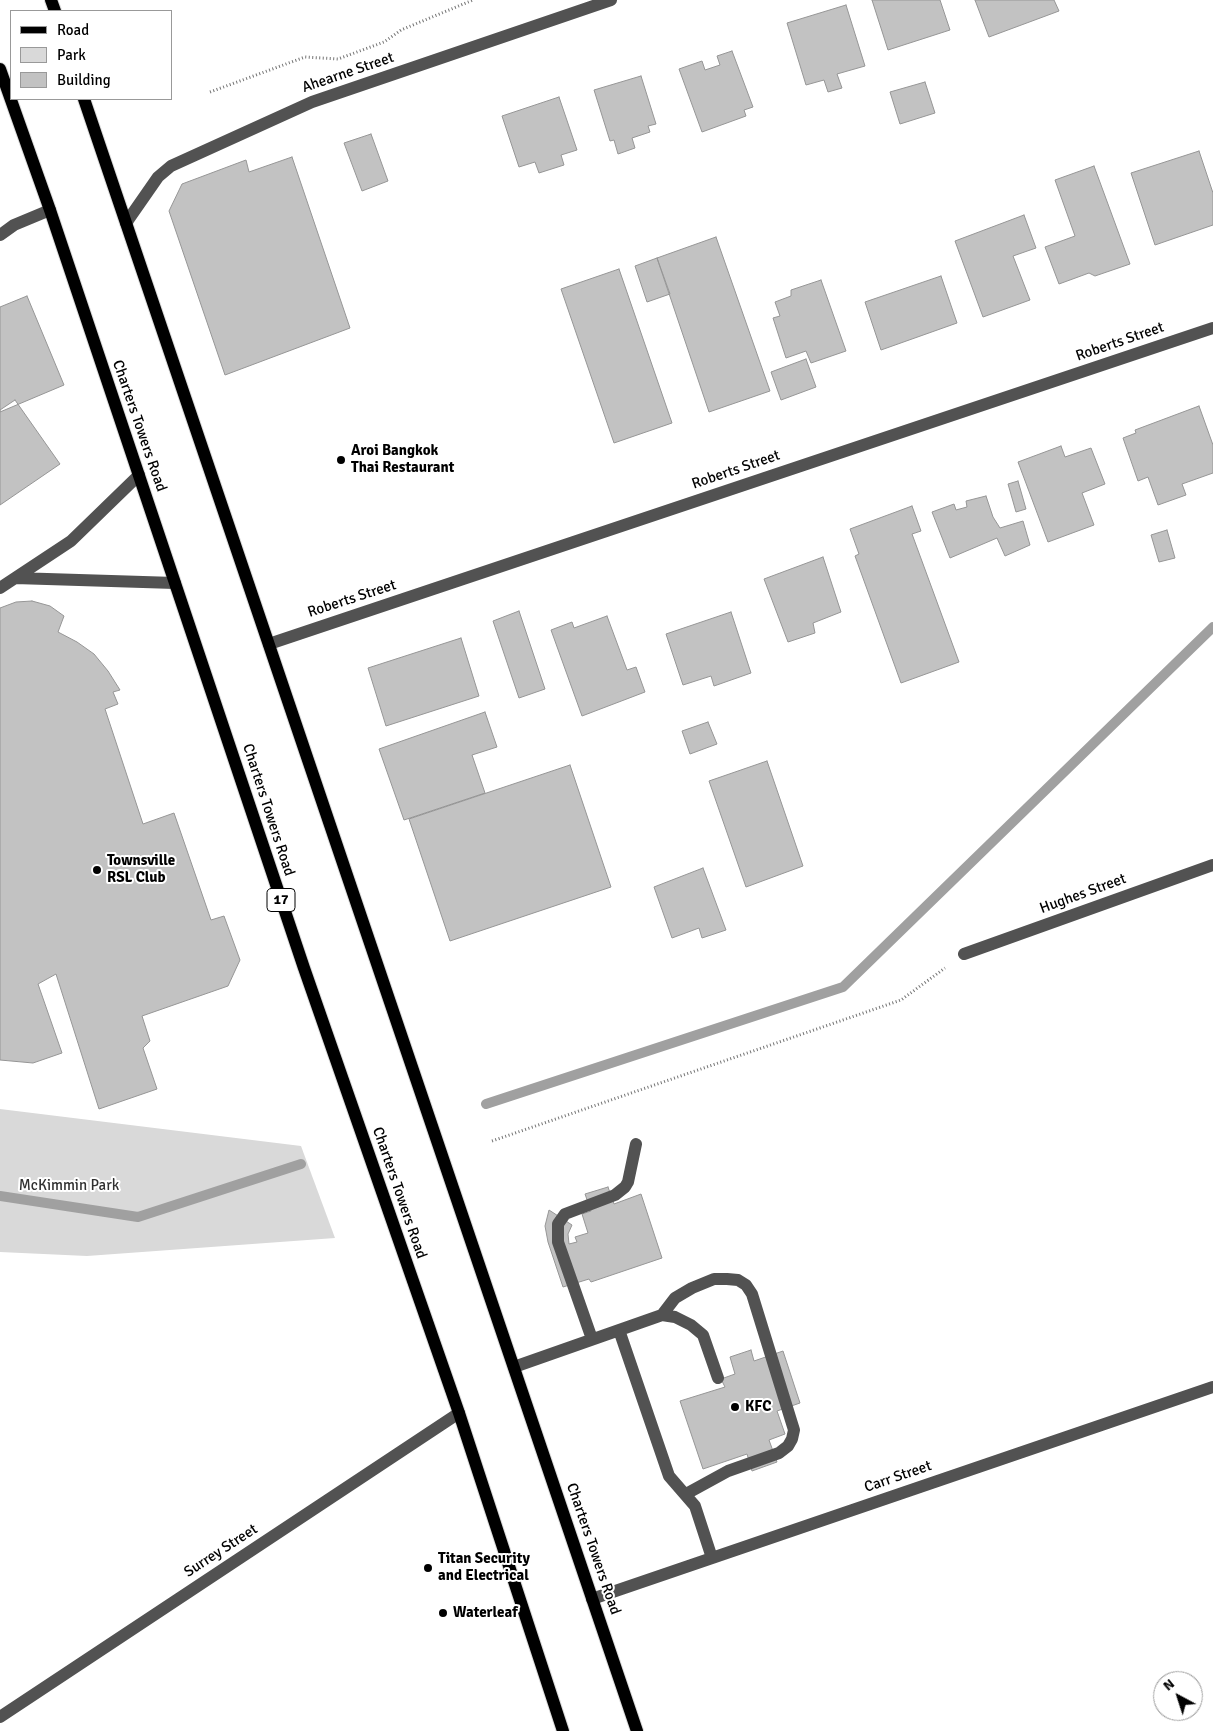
<!DOCTYPE html>
<style>
body{margin:0}
#map{position:relative;width:1213px;height:1731px;overflow:hidden;background:#fff;font-family:Signika,sans-serif}
canvas{display:block}
.legend{position:absolute;left:10px;top:10px;width:162px;height:90px;box-sizing:border-box;background:#fff;border:1px solid #999;margin:0;padding:6px 9px;list-style:none;font-size:15px;color:#000}
.legend li{display:flex;align-items:center;gap:10px;height:25px}
.legend b{width:25px;border:1px solid #999}
.north{position:absolute;left:1153px;top:1671px;width:50px;height:50px;box-sizing:border-box;background:#fff;border:1px solid #999;border-radius:50%;rotate:320deg;font-size:14px;font-weight:700;line-height:20px;text-align:center;color:#000}
.north::after{content:'';display:block;margin:auto;width:18px;height:22px;background:#000;clip-path:polygon(50% 0,100% 100%,50% 72%,0 100%)}
</style>
<div id="map">
<canvas width="1213" height="1731"></canvas>
<ul class="legend">
<li><b style="height:6px;background:#000"></b>Road</li>
<li><b style="height:14px;background:#d9d9d9"></b>Park</li>
<li><b style="height:14px;background:#c2c2c2"></b>Building</li>
</ul>
<div class="north">N</div>
</div>
<script>
const context = document.querySelector('canvas').getContext('2d');
context.lineJoin = 'round';
function fill(path, color) {
  context.fillStyle = color;
  context.fill(path, 'evenodd');
}
function poly(rows) {
  const path = new Path2D();
  for (const r of rows) {
    path.moveTo(r[0], r[1]);
    for (let i = 2; i < r.length; i += 2) path.lineTo(r[i], r[i + 1]);
  }
  return path;
}
function trace(path, color, width, dash) {
  context.strokeStyle = color;
  context.lineWidth = width;
  context.lineCap = dash ? 'butt' : 'round';
  context.setLineDash(dash || []);
  context.stroke(path);
}
function label(font, color, halo, rows, align = 'center') {
  context.font = font + ' Signika,sans-serif';
  context.lineWidth = 4;
  context.setLineDash([]);
  context.textBaseline = 'middle';
  context.strokeStyle = halo;
  context.fillStyle = color;
  for (const [text, x, y, turn = 0] of rows) {
    context.save();
    context.translate(x, y);
    context.rotate((+turn || 0) * Math.PI / 180);
    context.textAlign = isNaN(turn) ? turn : align;
    if (halo) context.strokeText(text, 0, 0);
    context.fillText(text, 0, 0);
    context.restore();
  }
}
const green = poly([
 [0,1109,301,1146,335,1238,87,1256,0,1252]
]);
const stream = poly([
 [486,1104,843,987,1213,627],
 [0,1196,138,1217,301,1164]
]);
const building = poly([
 [872,0,940,0,950,30,888,50,872,0],
 [975,0,1054,0,1059,11,989,37,975,0],
 [846,5,865,66,837,74,842,88,828,92,824,80,806,85,787,23,846,5],
 [732,51,753,107,744,110,746,116,702,132,679,69,702,61,705,70,720,65,717,56,732,51],
 [641,76,656,124,648,126,650,132,632,138,635,148,618,154,614,140,610,141,594,90,641,76],
 [925,82,935,113,900,124,890,92,925,82],
 [559,97,577,150,561,155,564,165,539,173,535,162,519,167,502,116,559,97],
 [371,134,388,181,362,191,344,143,371,134],
 [1199,151,1213,193,1213,225,1155,245,1131,173,1199,151],
 [292,157,350,328,225,375,169,211,182,184,246,160,249,172,292,157],
 [1094,166,1130,264,1095,276,1089,273,1059,284,1045,247,1075,236,1055,180,1094,166],
 [1024,215,1036,248,1013,256,1030,300,983,317,955,241,1024,215],
 [716,237,770,391,709,412,657,258,716,237],
 [657,258,670,294,647,302,635,266,657,258],
 [619,269,672,423,614,443,561,289,619,269],
 [941,276,957,323,881,350,865,302,941,276],
 [821,280,846,351,811,363,806,351,786,358,773,318,780,316,775,302,791,296,791,290,821,280],
 [27,296,64,385,0,412,0,307,27,296],
 [806,359,816,387,781,400,771,372,806,359],
 [15,400,60,464,0,505,0,410,15,400],
 [1199,406,1213,445,1213,473,1182,484,1186,495,1158,505,1148,477,1138,481,1123,438,1136,433,1135,430,1199,406],
 [1061,446,1065,457,1091,448,1105,484,1082,493,1094,525,1048,542,1018,462,1061,446],
 [1018,481,1026,509,1016,512,1008,484,1018,481],
 [986,496,993,517,1000,528,1023,521,1030,545,1005,556,997,538,950,558,932,512,954,504,956,510,967,507,966,501,986,496],
 [912,506,921,531,912,534,959,662,901,683,855,556,859,554,850,529,912,506],
 [1167,530,1175,558,1159,562,1151,535,1167,530],
 [823,557,841,612,813,623,815,633,788,642,764,579,823,557],
 [32,601,50,606,64,616,58,632,77,642,94,654,108,671,120,690,113,692,118,704,105,709,143,824,174,813,211,920,224,916,240,960,228,986,142,1016,150,1041,143,1048,157,1089,99,1109,56,974,38,984,62,1053,33,1063,0,1060,0,608,16,602,32,601],
 [519,611,545,689,519,698,493,621,519,611],
 [731,612,751,673,714,686,711,676,683,685,666,634,731,612],
 [607,616,627,670,636,667,645,692,582,716,551,630,572,622,574,628,607,616],
 [461,638,479,696,386,726,368,668,461,638],
 [485,712,497,747,472,755,485,793,404,820,379,749,485,712],
 [708,722,717,744,690,754,682,731,708,722],
 [767,761,803,866,746,887,709,781,767,761],
 [570,765,611,887,450,941,409,819,570,765],
 [703,868,726,930,702,938,699,928,672,938,654,887,703,868],
 [608,1187,614,1204,641,1194,662,1258,591,1282,589,1279,563,1287,548,1242,545,1226,549,1210,572,1225,568,1234,569,1244,577,1242,575,1237,588,1233,582,1214,591,1211,585,1194,608,1187],
 [751,1350,754,1361,783,1351,800,1403,777,1411,785,1434,769,1440,777,1462,752,1471,747,1454,703,1469,680,1401,725,1387,721,1379,735,1374,730,1357,751,1350]
]);
const path = poly([
 [210,92,305,57,338,59,384,42,401,30,473,0],
 [492,1141,901,1000,945,968]
]);
const minor = poly([
 [126,223,158,177,171,166,312,102,611,0],
 [0,235,14,225,50,210],
 [15,578,175,583],
 [0,588,71,541,139,475],
 [269,644,1213,328],
 [964,954,1213,865],
 [662,1315,675,1298,692,1288,714,1279,727,1279,738,1280,746,1285,752,1294,794,1430,792,1439,788,1446,779,1453,728,1471,686,1494],
 [619,1330,669,1476,695,1506,712,1558],
 [592,1339,558,1242,558,1224,565,1214,615,1195,625,1187,628,1182,636,1144],
 [514,1367,662,1315,675,1317,691,1325,703,1335,718,1378],
 [592,1599,1213,1387],
 [0,1717,459,1413]
]);
const major = poly([
 [51,0,55,11],
 [0,69,50,210,304,968,459,1413,563,1731],
 [84,99,637,1731]
]);
const markers = [
 [341,460,5,"#000"],
 [97,870,5,"#000"],
 [735,1407,5,"#000"],
 [428,1568,5,"#000"],
 [443,1613,5,"#000"]
];
const shields = [
 [281,900,28]
];
const shieldNames = [
 ["17",281,900]
];
const streetNames = [
 ["Ahearne Street",348,73,-19],
 ["Roberts Street",1120,342,-19],
 ["Charters Towers Road",139,426,71],
 ["Roberts Street",736,470,-19],
 ["Roberts Street",352,599,-18],
 ["Charters Towers Road",268,810,72],
 ["Hughes Street",1083,894,-20],
 ["Charters Towers Road",399,1193,71],
 ["Carr Street",898,1477,-19],
 ["Charters Towers Road",593,1549,71],
 ["Surrey Street",221,1551,-33]
];
const poiNames = [
 ["Aroi Bangkok",351,451],
 ["Thai Restaurant",351,468],
 ["Townsville",107,861],
 ["RSL Club",107,878],
 ["KFC",745,1407],
 ["Titan Security",438,1559],
 ["and Electrical",438,1576],
 ["Waterleaf",453,1613]
];
const parkNames = [
 ["McKimmin Park",69,1186]
];
fill(green, '#d9d9d9');
trace(stream, '#a0a0a0', 10);
fill(building, '#c2c2c2');
trace(building, '#969696', 1);
trace(major, '#dbdbdb', 14);
trace(path, '#747474', 3, [1, 2.5]);
trace(minor, '#525252', 12);
trace(major, '#000', 12);
for (const [x, y, r, color] of markers) {
  const dot = new Path2D();
  dot.arc(x, y, r, 0, 2 * Math.PI);
  context.fillStyle = color;
  context.fill(dot);
  trace(dot, '#fff', 2);
}
for (const [x, y, w] of shields) {
  const box = new Path2D();
  box.roundRect(x - w / 2, y - 11.5, w, 23, 4);
  context.fillStyle = '#fff';
  context.fill(box);
  trace(box, '#000', 1);
}
label('bold 14px', '#000', null, shieldNames);
label('15px', '#000', '#fff', streetNames);
label('bold 15px', '#000', '#fff', poiNames, 'left');
label('15px', '#303030', '#fff', parkNames);
</script>
